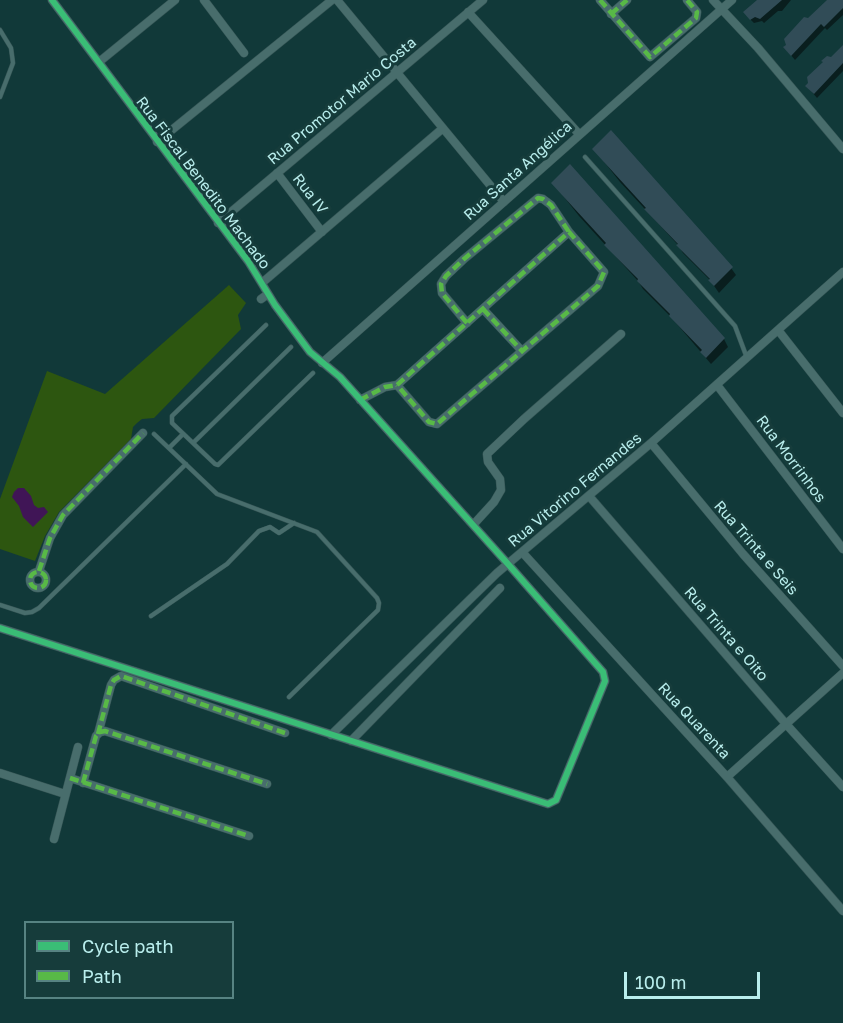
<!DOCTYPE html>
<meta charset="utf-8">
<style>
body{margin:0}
#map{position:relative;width:843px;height:1023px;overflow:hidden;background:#113939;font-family:"Golos Text",sans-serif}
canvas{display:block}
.legend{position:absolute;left:24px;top:921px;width:210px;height:78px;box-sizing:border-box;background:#163c3b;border:2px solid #578382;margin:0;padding:8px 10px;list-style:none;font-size:18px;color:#b9eeed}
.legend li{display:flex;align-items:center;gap:12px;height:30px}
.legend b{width:30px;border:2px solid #578382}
.scale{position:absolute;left:624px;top:972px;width:136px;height:27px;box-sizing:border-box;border:3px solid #b9eeed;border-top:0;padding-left:8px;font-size:18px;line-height:21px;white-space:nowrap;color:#b9eeed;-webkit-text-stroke:4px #163c3b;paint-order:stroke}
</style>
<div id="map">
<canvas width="843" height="1023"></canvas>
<ul class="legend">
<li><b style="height:8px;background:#3abd76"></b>Cycle path</li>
<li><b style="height:8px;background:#58b947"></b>Path</li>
</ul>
<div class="scale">100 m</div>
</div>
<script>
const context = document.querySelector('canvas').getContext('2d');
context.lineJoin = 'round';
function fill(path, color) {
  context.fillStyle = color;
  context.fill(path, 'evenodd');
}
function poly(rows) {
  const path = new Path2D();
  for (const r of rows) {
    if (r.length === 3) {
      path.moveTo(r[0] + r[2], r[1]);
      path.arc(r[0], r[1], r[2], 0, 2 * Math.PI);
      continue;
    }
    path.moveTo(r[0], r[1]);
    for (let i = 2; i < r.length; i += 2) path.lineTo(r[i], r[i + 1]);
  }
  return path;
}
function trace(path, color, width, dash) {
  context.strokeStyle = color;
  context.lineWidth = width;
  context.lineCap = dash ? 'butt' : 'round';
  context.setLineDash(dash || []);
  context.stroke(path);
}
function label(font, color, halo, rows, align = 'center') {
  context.font = font + ' "Golos Text",sans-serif';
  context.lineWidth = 6;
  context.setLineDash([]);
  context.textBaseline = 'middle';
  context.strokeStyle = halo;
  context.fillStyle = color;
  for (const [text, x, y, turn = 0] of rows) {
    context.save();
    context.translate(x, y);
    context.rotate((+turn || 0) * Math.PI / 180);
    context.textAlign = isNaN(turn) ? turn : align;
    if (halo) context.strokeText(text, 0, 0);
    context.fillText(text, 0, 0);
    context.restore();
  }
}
const green = poly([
 [229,285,246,303,238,315,241,329,154,418,142,419,137,423,133,427,131,439,59,512,45,536,35,561,0,549,0,499,47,371,105,394]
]);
const water = poly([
 [18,488,24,488,31,496,34,505,38,508,44,507,48,512,33,527,23,517,19,506,12,497,14,492]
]);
const shadow = poly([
 [759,0,791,0,782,11,778,11,764,23,762,21,754,23,748,17],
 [829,0,843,0,843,15,827,30,825,28,795,60,785,48],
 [843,47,843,71,817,98,807,86],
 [594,149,731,268,736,275,719,293,710,280,683,253,678,245,620,182],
 [553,183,724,339,728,347,711,364,671,317,643,289,638,281,579,216]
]);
const building = poly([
 [757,0,782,0,760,19,755,17,750,20,743,12],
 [827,0,843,0,843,8,824,27,821,24,791,56,783,47,786,45,784,39,804,17,808,18],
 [843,45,843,63,814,94,805,86,808,83,807,77,823,62,821,61,827,56,831,57],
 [611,130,733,267,714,286,708,280,710,279,676,245,678,244,644,209,646,208,592,149],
 [570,164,725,338,706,358,700,352,702,350,669,316,670,314,637,281,638,279,604,245,606,243,551,183]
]);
const lane = poly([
 [0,30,11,48,13,63,0,97],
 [585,157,735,326,747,358],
 [266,325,172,416,172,423,215,464,218,465,313,373],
 [154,434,217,494,317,532,377,598,379,603,378,610,289,697],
 [193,443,291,347],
 [169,448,183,434],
 [0,605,25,613,32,612,39,608,186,464],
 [151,616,227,564,259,531,270,527,279,533,294,523]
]);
const street = poly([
 [204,0,244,53],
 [337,0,504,202],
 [600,0,650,57,696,18,697,12,687,0],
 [713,0,758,48,843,149],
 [468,12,579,134],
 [611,14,627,0],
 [99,62,175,0],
 [157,142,332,0],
 [277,173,322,232],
 [218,223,483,0],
 [263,282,442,129],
 [261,299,268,294],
 [483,309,522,351],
 [467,323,442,293,441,284,446,276,464,259,538,198,543,199,551,205,569,232],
 [778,330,843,413],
 [322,363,732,0],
 [717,385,843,549],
 [360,400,385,387,397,385,569,232,604,272,598,286,437,424,429,422,397,385],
 [651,443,743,554,843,666],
 [589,496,786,724,843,787],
 [473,525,494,502,501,490,500,479,488,462,487,454,524,419,621,334],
 [522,552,727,777,843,911],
 [39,571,50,538,63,515,143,433],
 [38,580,8],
 [0,628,548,804,556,800,605,681,603,672,508,564,340,377,310,352,275,305,248,261,52,0],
 [98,734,111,685,114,680,121,676,285,733],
 [331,735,497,573,651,443,843,272],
 [351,741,500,588],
 [0,773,65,794],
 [727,777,843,673],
 [70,778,249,836],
 [83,783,96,736,100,732,105,731,267,784],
 [54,839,78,747]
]);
const quiet = poly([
 [600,0,650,57,696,18,697,12,687,0],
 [611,14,627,0],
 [483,309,522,351],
 [467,323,442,293,441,284,446,276,464,259,538,198,543,199,551,205,569,232],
 [360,400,385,387,397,385,569,232,604,272,598,286,437,424,429,422,397,385],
 [39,571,50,538,63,515,143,433],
 [38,580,8],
 [98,734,111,685,114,680,121,676,285,733],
 [70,778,249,836],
 [83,783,96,736,100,732,105,731,267,784]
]);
const cycleway = poly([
 [0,628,548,804,556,800,605,681,603,672,508,564,340,377,310,352,275,305,248,261,52,0]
]);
const streetNames = [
 ["Rua Promotor Mario Costa",342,101,-40],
 ["Rua Santa Angélica",518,171,-42],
 ["Rua Fiscal Benedito Machado",203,183,53],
 ["Rua IV",310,194,52],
 ["Rua Morrinhos",791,459,53],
 ["Rua Vitorino Fernandes",575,490,-40],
 ["Rua Trinta e Seis",756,548,49],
 ["Rua Trinta e Oito",726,634,49],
 ["Rua Quarenta",694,721,47]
];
fill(green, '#2d5610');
fill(water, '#401556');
fill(shadow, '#0007');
fill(building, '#314c57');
trace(lane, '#365656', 5);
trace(street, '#365656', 9);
trace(lane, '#486d6c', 4);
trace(street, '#486d6c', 8);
trace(quiet, '#58b947', 4.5, [9, 4.5]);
trace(cycleway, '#3abd76', 6);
label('15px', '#b9eeed', '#163c3b', streetNames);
</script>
